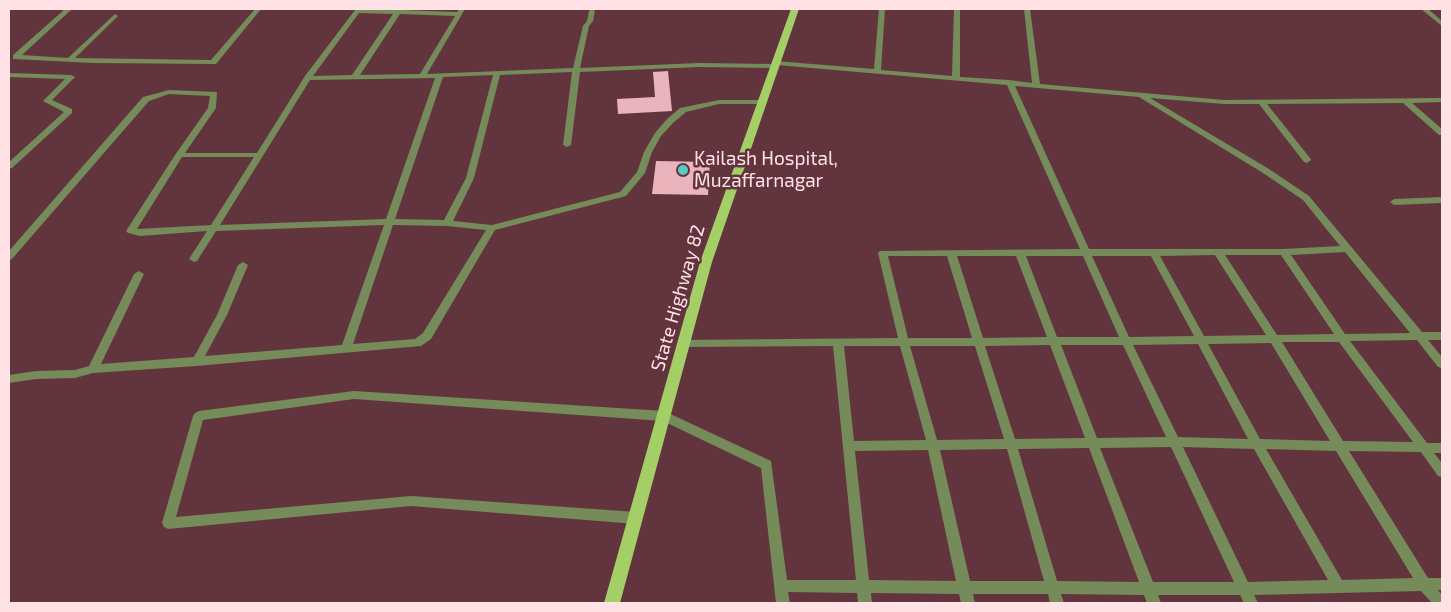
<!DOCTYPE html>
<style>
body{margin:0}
#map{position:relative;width:1451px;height:612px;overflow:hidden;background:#62353e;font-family:"Exo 2",sans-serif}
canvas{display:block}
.frame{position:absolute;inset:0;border:10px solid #ffe1e6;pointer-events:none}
</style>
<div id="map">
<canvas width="1451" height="612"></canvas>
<div class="frame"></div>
</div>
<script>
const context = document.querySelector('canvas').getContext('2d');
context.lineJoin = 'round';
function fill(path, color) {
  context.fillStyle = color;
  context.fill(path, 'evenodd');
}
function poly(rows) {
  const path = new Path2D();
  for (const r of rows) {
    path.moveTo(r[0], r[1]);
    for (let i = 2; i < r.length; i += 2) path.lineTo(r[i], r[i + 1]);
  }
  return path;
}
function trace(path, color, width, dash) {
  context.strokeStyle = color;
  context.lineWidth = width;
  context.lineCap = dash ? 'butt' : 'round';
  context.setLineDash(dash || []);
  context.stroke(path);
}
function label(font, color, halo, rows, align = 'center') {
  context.font = font + ' "Exo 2",sans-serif';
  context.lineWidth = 5;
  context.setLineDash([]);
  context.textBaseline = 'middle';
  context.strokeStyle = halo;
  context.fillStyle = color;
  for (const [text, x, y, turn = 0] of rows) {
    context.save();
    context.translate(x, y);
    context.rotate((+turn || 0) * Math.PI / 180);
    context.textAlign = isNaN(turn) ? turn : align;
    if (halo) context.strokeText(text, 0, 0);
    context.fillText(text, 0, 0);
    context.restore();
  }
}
const building = poly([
 [668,71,672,111,618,114,617,99,655,97,653,72],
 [656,161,710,162,708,195,652,194]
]);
const minor = poly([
 [65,9,72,9,22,55,68,58,115,14,118,16,117,17,75,58,211,60,255,9,261,9,216,64,213,64,93,63,13,59,13,55,65,9],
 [357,9,396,10,403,9,402,10,457,12,459,9,465,9,427,74,573,68,583,26,587,21,589,11,592,9,595,11,593,21,589,26,580,68,699,63,772,64,772,61,775,61,874,69,879,9,885,9,881,70,952,76,954,9,960,9,960,77,1009,80,1032,83,1024,9,1030,9,1040,84,1224,100,1442,98,1442,102,1412,103,1442,129,1442,135,1439,135,1403,103,1267,104,1310,158,1311,160,1307,163,1304,162,1259,104,1224,104,1150,98,1269,169,1309,196,1422,332,1442,332,1442,340,1428,340,1442,357,1442,368,1438,367,1417,340,1350,341,1427,443,1442,443,1442,453,1434,453,1442,463,1442,477,1438,476,1421,452,1349,451,1428,578,1442,578,1442,590,1438,590,1442,595,1442,603,1432,603,1421,591,1254,595,1258,603,1244,603,1240,595,1158,595,1161,603,1147,603,1144,595,1061,594,1064,603,1050,603,1048,594,973,594,975,603,961,603,959,594,871,593,872,603,858,603,857,593,788,592,790,603,776,603,761,468,663,421,354,399,203,420,176,517,411,496,636,512,640,514,642,518,640,522,636,524,411,506,168,529,164,527,162,523,193,416,195,413,199,411,354,391,664,411,771,461,787,580,856,580,833,346,684,347,680,346,679,343,680,340,898,338,878,253,880,251,1080,249,1007,85,777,65,774,68,699,67,580,72,571,145,567,147,563,145,572,72,500,75,474,178,453,221,492,225,620,192,637,172,644,152,655,133,667,119,680,108,719,100,761,100,765,102,761,104,719,104,686,112,673,123,661,136,652,152,645,173,626,196,495,230,431,339,421,346,196,366,93,373,75,378,36,379,9,383,9,375,36,371,75,370,89,366,134,274,139,271,144,274,101,364,194,357,217,315,238,265,243,262,248,265,227,315,205,356,342,345,384,225,216,231,197,261,194,262,189,259,207,231,140,236,128,233,126,231,175,155,208,108,210,96,169,94,149,101,12,259,9,260,9,251,143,97,169,90,217,92,216,108,185,153,257,153,305,76,355,10,357,9],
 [359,13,393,14,352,75,313,76,359,13],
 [400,14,455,16,420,74,360,75,400,14],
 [493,75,466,178,444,220,395,219,443,77,493,75],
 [435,78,386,219,220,225,310,80,435,78],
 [1015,86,1139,97,1263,173,1303,200,1340,246,1284,249,1089,249,1015,86],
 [182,157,254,157,211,225,137,229,182,157],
 [393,225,447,226,486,230,423,333,415,339,353,344,393,225],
 [1345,252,1410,333,1345,334,1291,255,1345,252],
 [1215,255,1266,335,1204,336,1160,256,1215,255],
 [1225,255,1281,255,1334,334,1277,335,1225,255],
 [888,256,947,256,972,338,908,338,888,256],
 [957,256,1016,256,1047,337,983,338,957,256],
 [1026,256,1083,256,1119,337,1057,337,1026,256],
 [1092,256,1151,256,1194,336,1129,337,1092,256],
 [1282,342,1339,342,1413,442,1343,441,1282,342],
 [1271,343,1330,441,1260,439,1208,344,1271,343],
 [1198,344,1248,439,1178,437,1133,345,1198,344],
 [1050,345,1085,438,1015,439,985,346,1050,345],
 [1061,345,1123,345,1166,437,1097,438,1061,345],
 [844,346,900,346,926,440,854,441,844,346],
 [910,346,975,346,1004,439,937,440,910,346],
 [1171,447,1234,582,1153,582,1100,448,1171,447],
 [1183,447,1254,449,1328,580,1248,582,1183,447],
 [1089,448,1139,582,1057,581,1018,449,1089,448],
 [1007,449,1044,581,970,581,940,450,1007,449],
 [1266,449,1336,451,1413,578,1342,580,1266,449],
 [928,450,956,581,869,580,855,451,928,450],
 [1421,9,1428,9,1442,21,1442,26,1421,9],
 [9,73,71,75,75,77,52,100,72,109,72,113,12,168,9,169,9,162,64,112,43,101,65,79,9,77,9,73],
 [1442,197,1442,203,1394,205,1390,202,1394,199,1442,197]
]);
const primary = poly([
 [791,9,799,9,712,262,620,603,604,603,700,262,791,9]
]);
const markers = [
 [683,170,6,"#56cec4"]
];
const poiNames = [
 ["Kailash Hospital,",694,159],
 ["Muzaffarnagar",694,181]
];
const streetNames = [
 ["State Highway 82",678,298,-74]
];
fill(building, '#ebb3bc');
fill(minor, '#758b5a');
fill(primary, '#a4ce66');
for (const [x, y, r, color] of markers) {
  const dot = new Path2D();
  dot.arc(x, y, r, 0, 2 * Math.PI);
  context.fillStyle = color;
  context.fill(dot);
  trace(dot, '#62353e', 2);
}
label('19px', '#ffe1e6', '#62353e', poiNames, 'left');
label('19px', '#ffe1e6', '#62353e', streetNames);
</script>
